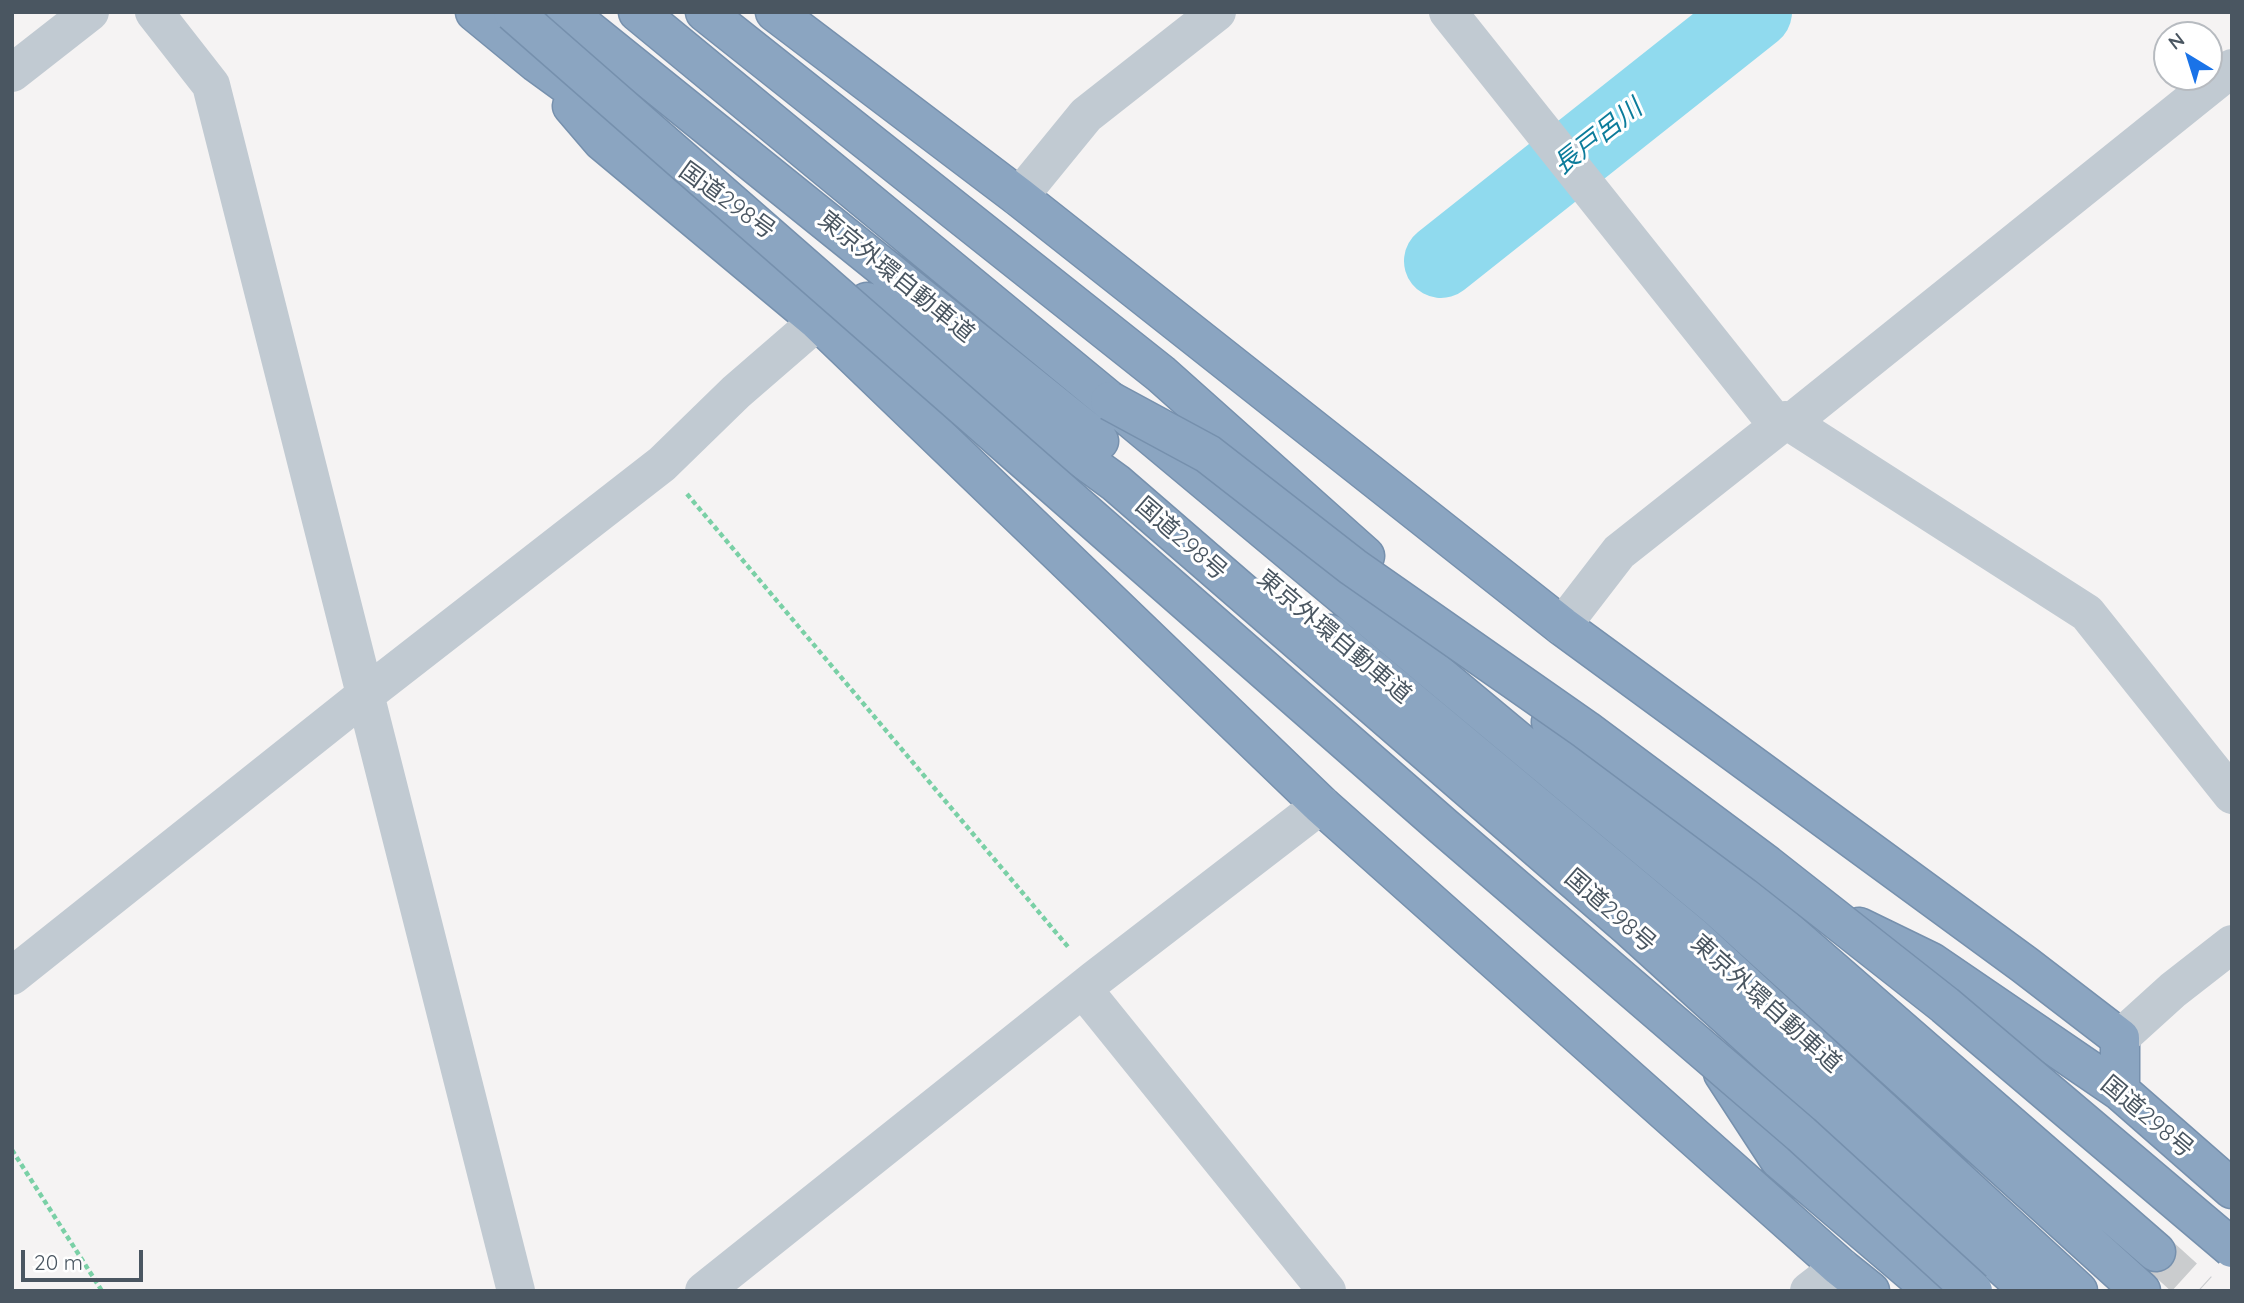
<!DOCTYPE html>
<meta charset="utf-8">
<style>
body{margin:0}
#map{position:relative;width:2244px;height:1303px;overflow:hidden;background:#f5f3f3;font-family:Quicksand,sans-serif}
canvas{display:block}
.frame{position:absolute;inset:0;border:14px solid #4a5661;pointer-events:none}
.north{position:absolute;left:2153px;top:21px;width:70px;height:70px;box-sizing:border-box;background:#fff;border:2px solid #b7bbc0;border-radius:50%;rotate:322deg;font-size:19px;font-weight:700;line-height:28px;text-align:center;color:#4a5661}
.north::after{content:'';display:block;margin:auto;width:24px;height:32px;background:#1a73e8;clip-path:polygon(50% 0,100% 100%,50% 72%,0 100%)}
.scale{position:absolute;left:21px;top:1250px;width:122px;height:32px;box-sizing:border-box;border:4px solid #4a5661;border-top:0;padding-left:9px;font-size:21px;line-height:24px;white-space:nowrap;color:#4a5661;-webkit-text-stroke:5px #fff;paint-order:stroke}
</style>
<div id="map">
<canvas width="2244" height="1303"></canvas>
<div class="frame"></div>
<div class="north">N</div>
<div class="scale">20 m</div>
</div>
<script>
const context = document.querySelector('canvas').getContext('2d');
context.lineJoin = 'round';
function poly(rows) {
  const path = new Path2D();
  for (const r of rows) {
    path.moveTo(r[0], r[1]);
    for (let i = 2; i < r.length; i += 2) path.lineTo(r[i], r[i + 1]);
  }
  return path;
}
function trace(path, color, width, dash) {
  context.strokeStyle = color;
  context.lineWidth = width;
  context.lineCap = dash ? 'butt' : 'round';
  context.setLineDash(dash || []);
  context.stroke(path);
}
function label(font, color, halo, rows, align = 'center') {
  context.font = font + ' Quicksand,"Noto Sans JP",sans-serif';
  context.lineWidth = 6;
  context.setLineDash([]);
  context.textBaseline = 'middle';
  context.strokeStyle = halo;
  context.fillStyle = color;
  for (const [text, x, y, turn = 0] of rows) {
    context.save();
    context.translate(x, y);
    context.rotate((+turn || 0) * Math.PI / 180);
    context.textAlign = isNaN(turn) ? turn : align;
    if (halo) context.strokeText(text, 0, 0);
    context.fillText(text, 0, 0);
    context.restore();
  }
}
const river = poly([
 [1441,261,1755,12]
]);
const highwayTunnel = poly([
 [2156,1252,2199,1291]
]);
const path = poly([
 [687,494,1069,948],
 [12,1150,102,1291]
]);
const minor = poly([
 [154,12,211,85,516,1291],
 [1448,12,1778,426],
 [12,73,90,12],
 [1019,197,1086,115,1217,12],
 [1790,423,2232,68],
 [1562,626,1619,552,1786,420,2087,613,2232,795],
 [12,976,365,695,662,464,736,392,818,321],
 [1083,989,1327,1291],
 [2120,1038,2173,990,2232,944],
 [704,1291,1095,979,1321,805],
 [1809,1291,1840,1267]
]);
const highway = poly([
 [475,12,537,63,614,119],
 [566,12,1099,441],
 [638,12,1110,401,1717,907,2141,1291],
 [705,12,1161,374,1365,556],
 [775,12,1019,197,1562,626,2025,965,2120,1038,2120,1091],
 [572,106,602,141,818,321,1321,805,1840,1267,1870,1291],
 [867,302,1116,483,1630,928,2030,1291],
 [1330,634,1691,935,2078,1291],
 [1551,722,1692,848,2156,1252],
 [1859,927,1931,962,2120,1091,2232,1189],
 [1723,1073,1779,1159,1934,1291]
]);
const highwayBridge = poly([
 [513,12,1444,827,1801,1134,1973,1291],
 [1110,401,1208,454,1353,567,1586,730,1767,865,1945,1005,2232,1248]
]);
const streetNames = [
 ["国道298号",727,201,36],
 ["東京外環自動車道",896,277,39],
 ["国道298号",1181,539,41],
 ["東京外環自動車道",1334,637,40],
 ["国道298号",1610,911,41],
 ["東京外環自動車道",1766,1004,42],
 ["国道298号",2147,1117,40]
];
const waterNames = [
 ["長戸呂川",1598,137,-38]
];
trace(river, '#90daee', 74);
trace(highwayTunnel, '#caccce', 38, [38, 19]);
trace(highway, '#7690ad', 41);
trace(path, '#7ad0a6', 4.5, [5, 3.5]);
trace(minor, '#c1cad2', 38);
trace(highway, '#8ba5c1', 38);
trace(highwayBridge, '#7690ad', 41, []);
trace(highwayBridge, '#8ba5c1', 38);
label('24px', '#4a5661', '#fff', streetNames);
label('italic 26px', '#0c7c9b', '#fff', waterNames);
</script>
